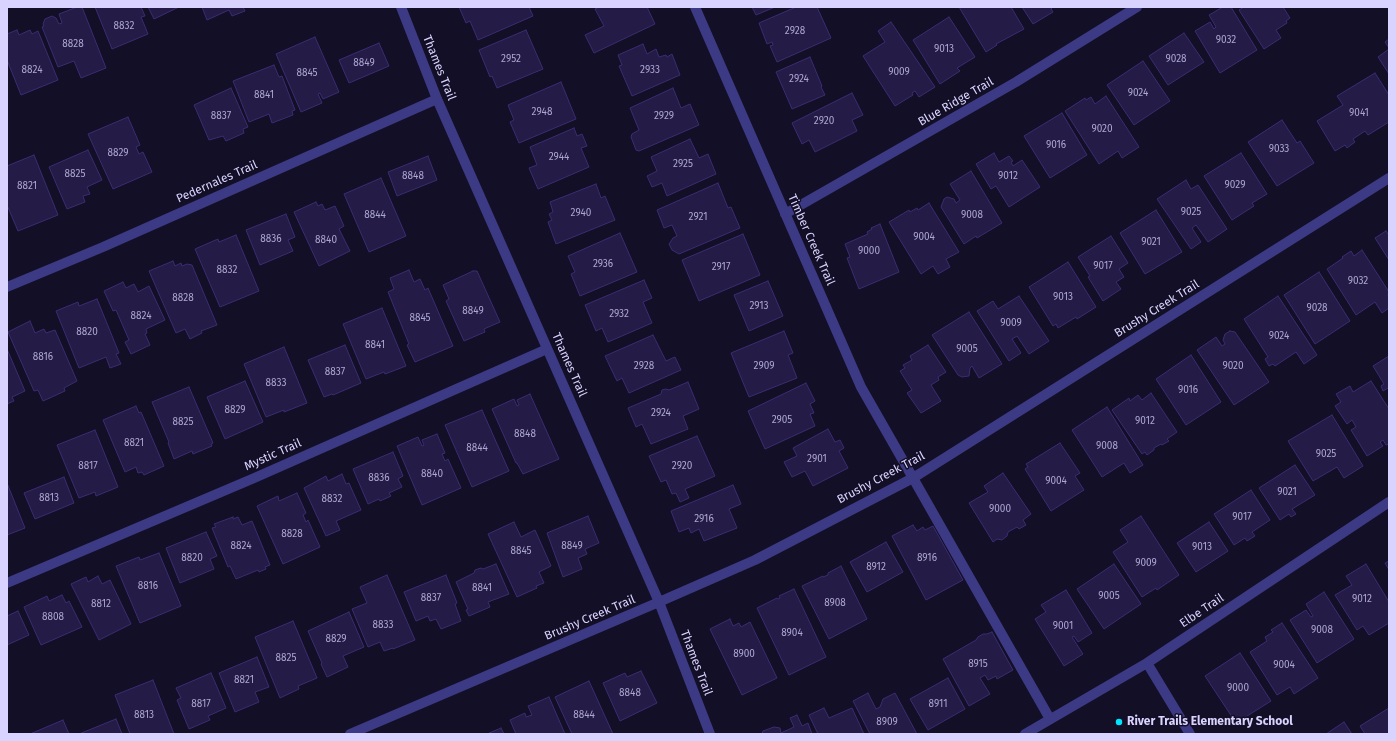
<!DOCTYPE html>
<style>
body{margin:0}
#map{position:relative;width:1396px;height:741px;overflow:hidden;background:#130f26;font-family:"Fira Sans",sans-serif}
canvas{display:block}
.frame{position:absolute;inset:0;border:8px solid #d9d4ff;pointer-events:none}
</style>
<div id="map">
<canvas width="1396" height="741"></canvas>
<div class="frame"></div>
</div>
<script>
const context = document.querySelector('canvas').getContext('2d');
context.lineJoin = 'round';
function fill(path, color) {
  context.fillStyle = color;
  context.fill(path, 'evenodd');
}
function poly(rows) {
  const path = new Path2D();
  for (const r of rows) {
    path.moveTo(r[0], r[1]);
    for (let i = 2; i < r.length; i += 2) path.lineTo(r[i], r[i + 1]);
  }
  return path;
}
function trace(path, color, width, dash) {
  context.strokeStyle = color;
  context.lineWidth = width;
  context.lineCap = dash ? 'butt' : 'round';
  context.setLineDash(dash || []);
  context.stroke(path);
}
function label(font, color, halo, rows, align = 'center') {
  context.font = font + ' "Fira Sans",sans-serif';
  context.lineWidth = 3;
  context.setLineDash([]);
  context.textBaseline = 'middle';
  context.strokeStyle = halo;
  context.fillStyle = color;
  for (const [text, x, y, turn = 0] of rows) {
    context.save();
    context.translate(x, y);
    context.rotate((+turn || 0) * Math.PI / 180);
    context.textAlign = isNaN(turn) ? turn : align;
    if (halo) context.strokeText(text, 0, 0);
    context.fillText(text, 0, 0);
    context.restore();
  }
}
const building = poly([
 [77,7,82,7,106,68,81,78,74,61,58,67,42,27,44,26,43,24,45,19,52,16,56,18,59,24,62,23,59,14,77,7],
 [95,7,141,7,145,16,141,17,148,34,112,49,95,7],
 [148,7,179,7,154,19,148,7],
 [202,7,243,7,245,11,232,16,229,10,207,20,202,7],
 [459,7,529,7,533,16,478,40,470,21,466,23,459,7],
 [599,7,647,7,655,24,594,53,585,35,604,26,595,9,599,7],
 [752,7,775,7,756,15,752,7],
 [796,7,817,7,831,38,777,62,770,46,773,45,772,42,767,44,759,23,796,7],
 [959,7,1011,7,1024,29,996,44,997,45,986,52,959,7],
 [1022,7,1053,7,1051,9,1053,12,1033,24,1022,7],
 [1223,7,1231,7,1257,50,1220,73,1195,31,1210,22,1214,29,1216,27,1209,15,1223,7],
 [1244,7,1283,7,1290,18,1286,21,1287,23,1276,30,1281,38,1264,49,1239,10,1244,7],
 [949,17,975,57,957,68,960,71,940,84,913,40,949,17],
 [891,22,935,87,919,97,915,91,912,93,913,95,895,106,863,56,885,42,878,31,891,22],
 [17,30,19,35,30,30,32,34,38,31,58,80,21,95,7,60,7,34,17,30],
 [526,30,543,69,497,88,492,76,490,77,479,50,526,30],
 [1184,33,1204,62,1168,85,1149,56,1184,33],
 [315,37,339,92,323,99,320,93,318,94,322,103,301,112,276,54,315,37],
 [1389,39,1389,48,1385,42,1389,39],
 [379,43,389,66,349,83,339,60,379,43],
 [643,44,647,54,656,49,659,57,666,55,667,57,672,54,680,75,632,96,619,66,622,65,618,55,643,44],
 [1389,49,1389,74,1378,57,1389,49],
 [810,57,822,86,821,87,825,95,792,109,776,72,810,57],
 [1143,61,1170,101,1134,125,1107,85,1143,61],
 [274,65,279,77,282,76,295,110,292,111,293,115,272,123,269,114,249,122,233,81,274,65],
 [1375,73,1389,95,1389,122,1368,135,1365,131,1353,139,1355,142,1347,148,1345,145,1335,151,1317,121,1343,105,1337,96,1375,73],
 [561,82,576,119,519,143,510,122,514,120,508,105,561,82],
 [231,88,248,127,243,129,244,133,226,141,223,136,209,140,194,105,231,88],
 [673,88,681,108,690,104,699,125,639,151,636,150,631,137,632,134,639,130,630,108,673,88],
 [852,93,863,115,852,120,857,131,815,152,809,140,802,144,792,123,852,93],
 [1106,96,1139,147,1122,158,1118,151,1099,164,1065,111,1085,98,1086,100,1091,97,1095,104,1106,96],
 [1062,113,1087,155,1050,178,1024,136,1062,113],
 [128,117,140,145,136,147,139,154,143,152,152,172,113,189,88,134,128,117],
 [1282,120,1297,143,1300,141,1314,163,1277,186,1248,142,1282,120],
 [574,128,577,136,582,134,587,146,581,148,589,167,538,189,529,168,537,165,530,147,574,128],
 [690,139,699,158,708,154,716,174,667,196,662,183,652,187,647,176,657,171,651,157,690,139],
 [88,150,102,180,87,187,90,194,83,196,85,202,67,209,49,167,88,150],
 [994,153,999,162,1009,156,1013,161,1011,162,1013,166,1022,160,1040,187,1009,207,996,186,991,189,976,164,994,153],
 [1241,153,1267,194,1252,203,1254,206,1232,220,1204,176,1241,153],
 [34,155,58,215,18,231,7,205,7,166,34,155],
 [428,156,437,180,397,196,388,172,428,156],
 [971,171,1002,223,977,238,976,236,964,244,941,207,944,199,947,197,954,199,956,203,960,200,950,184,971,171],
 [381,178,406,236,369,252,344,194,381,178],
 [1186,180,1191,189,1198,185,1227,229,1208,242,1196,225,1192,228,1201,242,1191,249,1157,199,1186,180],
 [718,183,728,208,731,207,740,228,679,254,672,250,669,244,673,238,677,236,672,225,664,228,657,210,718,183],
 [596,184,601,198,605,196,615,220,556,244,548,222,552,220,549,214,553,212,550,202,596,184],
 [316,202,318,206,322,204,325,210,335,206,344,226,339,229,350,251,319,266,294,212,316,202],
 [929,203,959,252,946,259,950,267,938,274,933,266,921,274,889,222,909,210,910,212,917,208,918,210,929,203],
 [1156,210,1182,252,1145,274,1120,233,1156,210],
 [286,214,295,237,288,240,293,251,260,265,246,230,286,214],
 [880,224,899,272,859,289,847,258,850,257,845,244,868,234,867,232,872,229,871,228,880,224],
 [1386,231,1388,234,1389,234,1389,260,1375,238,1386,231],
 [620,233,637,272,580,296,571,274,575,272,568,256,620,233],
 [743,234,760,275,699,301,682,260,743,234],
 [236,235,259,291,220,307,195,249,218,239,219,242,236,235],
 [1111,236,1128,263,1119,269,1124,277,1116,282,1121,289,1103,301,1088,277,1090,276,1078,257,1111,236],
 [1362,250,1389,292,1388,295,1389,298,1389,308,1382,313,1375,302,1356,315,1327,269,1343,258,1342,257,1351,251,1354,256,1362,250],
 [173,261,175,266,181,263,182,266,187,264,192,265,217,325,201,331,202,333,190,339,185,329,176,333,149,271,173,261],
 [1068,262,1096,307,1077,319,1076,317,1058,328,1056,324,1053,326,1029,287,1068,262],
 [409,270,414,282,420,279,425,290,428,288,453,346,415,362,407,345,409,344,388,292,394,289,390,278,409,270],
 [473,271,477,271,500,322,484,329,485,332,464,341,446,301,449,299,443,285,473,271],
 [1319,272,1350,321,1315,344,1284,295,1319,272],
 [644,280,652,298,643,302,652,323,608,342,602,328,596,331,585,305,644,280],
 [768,281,783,316,749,331,734,295,768,281],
 [123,282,126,288,134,284,138,292,149,286,165,320,146,329,147,333,145,334,150,345,131,354,125,342,129,340,116,310,113,311,104,291,123,282],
 [1019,296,1049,341,1029,354,1017,336,1012,339,1021,353,1009,361,977,311,993,301,998,309,1019,296],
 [1278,296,1317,355,1304,364,1296,352,1275,366,1273,364,1269,366,1265,359,1268,357,1244,319,1278,296],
 [97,299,119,353,116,354,121,364,110,368,106,357,79,368,56,311,78,302,79,306,97,299],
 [382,308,406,366,385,374,384,372,366,379,343,324,382,308],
 [969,312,1002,364,979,378,972,366,970,368,969,376,962,377,958,375,932,335,969,312],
 [30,321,35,333,44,329,46,333,55,330,77,381,64,388,65,391,43,401,38,390,34,391,8,332,30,321],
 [784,331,793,353,788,355,797,378,749,397,731,353,784,331],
 [1230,331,1235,332,1269,382,1234,405,1197,350,1216,337,1222,346,1225,344,1223,340,1225,334,1230,331],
 [653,335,666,361,675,357,681,370,629,393,622,378,617,381,615,377,605,356,653,335],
 [345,345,361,383,333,395,332,394,324,397,308,360,345,345],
 [928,345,946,372,938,377,939,380,931,385,941,401,921,413,907,393,912,390,900,371,905,368,903,365,912,360,910,356,928,345],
 [284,347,307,403,284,412,284,410,266,417,244,364,284,347],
 [7,349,25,391,12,397,14,401,7,404,7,349],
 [1191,355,1221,402,1186,425,1156,379,1191,355],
 [1389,356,1389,390,1388,388,1383,391,1381,386,1384,384,1373,366,1389,356],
 [245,381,263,422,225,439,207,397,245,381],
 [1371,381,1389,409,1389,444,1386,445,1383,440,1380,442,1383,446,1367,456,1351,430,1356,427,1352,420,1347,424,1335,406,1341,402,1336,394,1350,386,1353,392,1371,381],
 [688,382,699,409,683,416,688,429,651,444,642,424,636,427,628,408,661,394,662,390,666,389,669,390,688,382],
 [806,383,815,401,810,404,814,413,810,414,815,426,765,449,748,411,806,383],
 [189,387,213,443,211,444,212,446,193,454,192,451,174,459,168,443,169,442,152,402,189,387],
 [1151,393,1177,432,1167,439,1169,441,1162,445,1161,444,1154,448,1154,450,1147,455,1145,452,1142,454,1112,410,1129,398,1130,401,1138,395,1142,400,1151,393],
 [530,394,559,459,523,474,517,463,516,463,492,409,514,399,517,406,519,405,517,400,530,394],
 [136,406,139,413,141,412,164,466,144,475,142,472,138,473,136,467,125,472,103,420,136,406],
 [1107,407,1143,465,1130,473,1124,463,1102,477,1072,430,1107,407],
 [482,410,509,471,472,487,445,425,482,410],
 [1332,415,1363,466,1344,478,1337,467,1313,481,1288,441,1332,415],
 [828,429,835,442,840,440,844,448,839,451,848,468,813,486,805,471,792,477,784,462,797,456,793,448,828,429],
 [95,430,118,487,96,496,95,492,79,498,57,445,95,430],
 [437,434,445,453,442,454,445,461,448,459,461,488,422,505,397,446,418,437,422,446,424,445,422,440,437,434],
 [697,436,715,476,685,489,689,498,680,502,676,493,672,494,666,480,661,482,649,456,697,436],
 [1060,443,1080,473,1075,476,1084,490,1051,511,1025,469,1028,467,1026,464,1060,443],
 [393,452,403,476,398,479,402,487,389,493,391,496,380,501,379,499,368,504,353,469,393,452],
 [1295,465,1315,495,1292,509,1296,514,1291,517,1289,514,1280,520,1259,488,1295,465],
 [1003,473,1031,514,1023,520,1026,525,1019,529,1017,527,1008,532,1007,536,1002,540,997,539,993,542,969,503,988,492,984,486,1003,473],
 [342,474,346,484,349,483,361,510,336,521,340,530,326,536,304,488,326,476,328,481,342,474],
 [64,477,74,503,35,519,24,493,64,477],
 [7,483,25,528,7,535,7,483],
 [733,485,741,504,729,509,737,528,704,541,699,529,691,533,689,528,679,532,671,511,733,485],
 [1251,490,1270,520,1252,532,1255,536,1247,541,1245,538,1234,545,1214,514,1251,490],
 [297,493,306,513,303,515,306,522,308,520,320,547,283,564,257,506,278,496,279,501,297,493],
 [588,516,599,543,585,549,587,554,578,558,582,569,563,577,547,533,588,516],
 [1141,516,1179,575,1157,590,1156,588,1142,597,1113,552,1128,542,1120,530,1141,516],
 [233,517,233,519,238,517,242,525,252,521,270,565,265,567,266,569,259,572,258,570,236,579,230,566,228,567,212,528,216,527,214,524,233,517],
 [514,522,521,537,535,530,551,566,539,572,544,583,536,586,537,588,517,597,488,534,514,522],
 [1209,522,1228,551,1196,572,1177,543,1209,522],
 [913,525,917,531,923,527,925,530,933,526,963,580,926,600,892,536,913,525],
 [206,532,217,556,210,559,214,569,180,583,166,548,206,532],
 [886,542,903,572,867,592,850,562,886,542],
 [159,553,181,606,140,623,116,566,139,557,140,560,159,553],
 [1389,561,1389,570,1385,563,1389,561],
 [496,564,509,594,488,602,490,607,469,616,466,610,468,609,456,582,474,573,475,570,481,568,483,569,496,564],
 [1114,564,1141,604,1104,629,1077,589,1114,564],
 [1366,564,1389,602,1389,623,1369,635,1363,626,1357,630,1335,595,1352,585,1346,576,1366,564],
 [841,566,867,619,829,639,802,586,823,576,823,577,828,575,828,573,841,566],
 [387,575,415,640,393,649,393,648,384,651,380,642,368,647,352,609,367,603,360,587,387,575],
 [446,575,457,603,455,604,461,621,441,629,436,619,430,621,428,616,416,621,404,592,446,575],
 [98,576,102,584,110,580,131,624,99,640,71,584,86,577,88,582,98,576],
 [794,589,826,657,789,675,757,608,777,598,778,599,780,598,779,596,794,589],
 [1066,590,1092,633,1078,642,1074,636,1072,637,1083,654,1064,666,1035,619,1046,612,1041,605,1066,590],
 [1324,592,1354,639,1317,663,1290,620,1306,610,1311,617,1313,616,1306,604,1324,592],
 [62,595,66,603,69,601,82,627,41,645,24,607,47,596,49,601,62,595],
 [18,611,29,635,7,645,7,616,18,611],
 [349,612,364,647,343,656,348,667,327,677,321,664,322,663,308,631,349,612],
 [730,619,733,626,739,623,741,627,750,622,777,678,742,695,710,629,730,619],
 [293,621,317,678,298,686,299,689,280,698,255,637,293,621],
 [1282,623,1318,678,1294,694,1290,687,1277,695,1250,652,1267,641,1265,637,1273,632,1271,630,1282,623],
 [992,632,1013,670,997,679,996,676,988,680,985,675,980,678,990,694,969,706,943,659,976,640,978,637,983,634,987,634,992,632],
 [1240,653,1271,701,1236,723,1205,676,1240,653],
 [257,657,269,687,255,692,259,702,235,712,219,673,257,657],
 [641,671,657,703,620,721,603,683,625,673,627,677,641,671],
 [211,673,226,708,208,716,210,720,189,729,177,700,181,698,176,688,211,673],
 [948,678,965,709,928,730,910,699,948,678],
 [153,680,174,734,130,734,115,695,153,680],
 [589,681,613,734,572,734,555,697,589,681],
 [868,693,876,709,880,707,883,699,895,693,917,734,870,734,853,701,868,693],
 [549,697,565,734,516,734,510,720,525,713,526,717,532,715,528,706,549,697],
 [824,708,829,718,852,708,864,734,818,734,809,715,824,708],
 [1389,708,1389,734,1365,734,1360,726,1389,708],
 [797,715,802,726,808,723,812,734,762,734,763,731,774,727,780,728,781,733,794,727,790,718,797,715],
 [116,719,122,734,79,734,116,719],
 [63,720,69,734,30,734,63,720],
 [1344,722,1352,734,1326,734,1344,722],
 [501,728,504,734,487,734,501,728]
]);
const service = poly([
 [913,478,1050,719]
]);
const minor = poly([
 [401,7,437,99,659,602,710,734],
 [695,7,861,387,913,478],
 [785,214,1016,82,1137,7],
 [7,287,103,247,437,99],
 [7,583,252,479,547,349],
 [1147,663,1190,734],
 [350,734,659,602,755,560,913,478,1389,178],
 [1025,734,1147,663,1389,502]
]);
const markers = [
 [1119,722,4,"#00e5ff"]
];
const numberNames = [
 ["8832",124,26],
 ["2928",795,31],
 ["9032",1226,40],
 ["8828",73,44],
 ["9013",944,49],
 ["2952",511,59],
 ["9028",1176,59],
 ["8849",364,63],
 ["8824",32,70],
 ["2933",650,70],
 ["9009",899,72],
 ["8845",307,73],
 ["2924",799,79],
 ["9024",1138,93],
 ["8841",264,95],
 ["2948",542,112],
 ["9041",1359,113],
 ["8837",221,116],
 ["2929",664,116],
 ["2920",824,121],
 ["9020",1102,129],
 ["9016",1056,145],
 ["9033",1279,149],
 ["8829",118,153],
 ["2944",559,157],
 ["2925",683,164],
 ["8825",75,174],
 ["8848",413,176],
 ["9012",1008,176],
 ["9029",1235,185],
 ["8821",27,186],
 ["9025",1191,212],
 ["2940",581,213],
 ["8844",375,215],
 ["9008",972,215],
 ["2921",698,217],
 ["9004",924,237],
 ["8836",271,239],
 ["8840",326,240],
 ["9021",1151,242],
 ["9000",869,251],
 ["2936",603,264],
 ["9017",1103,266],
 ["2917",721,267],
 ["8832",227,270],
 ["9032",1358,281],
 ["9013",1063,297],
 ["8828",183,298],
 ["2913",759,306],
 ["9028",1317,308],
 ["8849",473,311],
 ["2932",619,314],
 ["8824",141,316],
 ["8845",420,318],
 ["9009",1011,323],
 ["8820",87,332],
 ["9024",1279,336],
 ["8841",375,345],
 ["9005",967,349],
 ["8816",43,357],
 ["2928",644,366],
 ["2909",764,366],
 ["9020",1233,366],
 ["8837",335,372],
 ["8833",276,383],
 ["9016",1188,390],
 ["8829",235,410],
 ["2924",661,413],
 ["2905",782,420],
 ["9012",1145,421],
 ["8825",183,422],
 ["8848",525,434],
 ["8821",134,443],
 ["9008",1107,446],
 ["8844",477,448],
 ["9025",1326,454],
 ["2901",817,459],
 ["8817",88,466],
 ["2920",682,466],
 ["8840",432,474],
 ["8836",379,478],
 ["9004",1056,481],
 ["9021",1287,492],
 ["8813",49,498],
 ["8832",332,499],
 ["9000",1000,509],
 ["9017",1242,517],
 ["2916",704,519],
 ["8828",292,534],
 ["8824",241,546],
 ["8849",572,546],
 ["9013",1202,547],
 ["8845",521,551],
 ["8820",192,558],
 ["8916",927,558],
 ["9009",1146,563],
 ["8912",876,567],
 ["8816",148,586],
 ["8841",482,588],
 ["9005",1109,596],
 ["8837",431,598],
 ["9012",1362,599],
 ["8908",835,603],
 ["8812",101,604],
 ["8808",53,617],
 ["8833",383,625],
 ["9001",1063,626],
 ["9008",1322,630],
 ["8904",792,633],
 ["8829",336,639],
 ["8900",744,654],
 ["8825",286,658],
 ["8915",978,664],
 ["9004",1284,665],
 ["8821",244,680],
 ["9000",1238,688],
 ["8848",630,693],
 ["8817",201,704],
 ["8911",938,704],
 ["8813",144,715],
 ["8844",584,715],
 ["8909",887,722]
];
const streetNames = [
 ["Thames Trail",439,68,68],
 ["Blue Ridge Trail",956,102,-30],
 ["Pedernales Trail",217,182,-24],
 ["Timber Creek Trail",811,240,66],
 ["Brushy Creek Trail",1157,309,-32],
 ["Thames Trail",569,365,66],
 ["Mystic Trail",273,455,-24],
 ["Brushy Creek Trail",881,478,-28],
 ["Elbe Trail",1202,611,-34],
 ["Brushy Creek Trail",590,618,-23],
 ["Thames Trail",696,663,69]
];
const poiNames = [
 ["River Trails Elementary School",1127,722]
];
fill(building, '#241b47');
trace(building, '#3b2d73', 1);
trace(service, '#3d3a85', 10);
trace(minor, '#3d3a85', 10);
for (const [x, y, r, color] of markers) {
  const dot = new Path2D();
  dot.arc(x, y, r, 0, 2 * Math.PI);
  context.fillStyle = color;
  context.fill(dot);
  trace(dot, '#130f26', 1.5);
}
label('10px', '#aca6d1', null, numberNames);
label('12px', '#d9d4ff', '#130f26', streetNames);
label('bold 12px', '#d9d4ff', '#130f26', poiNames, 'left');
</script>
